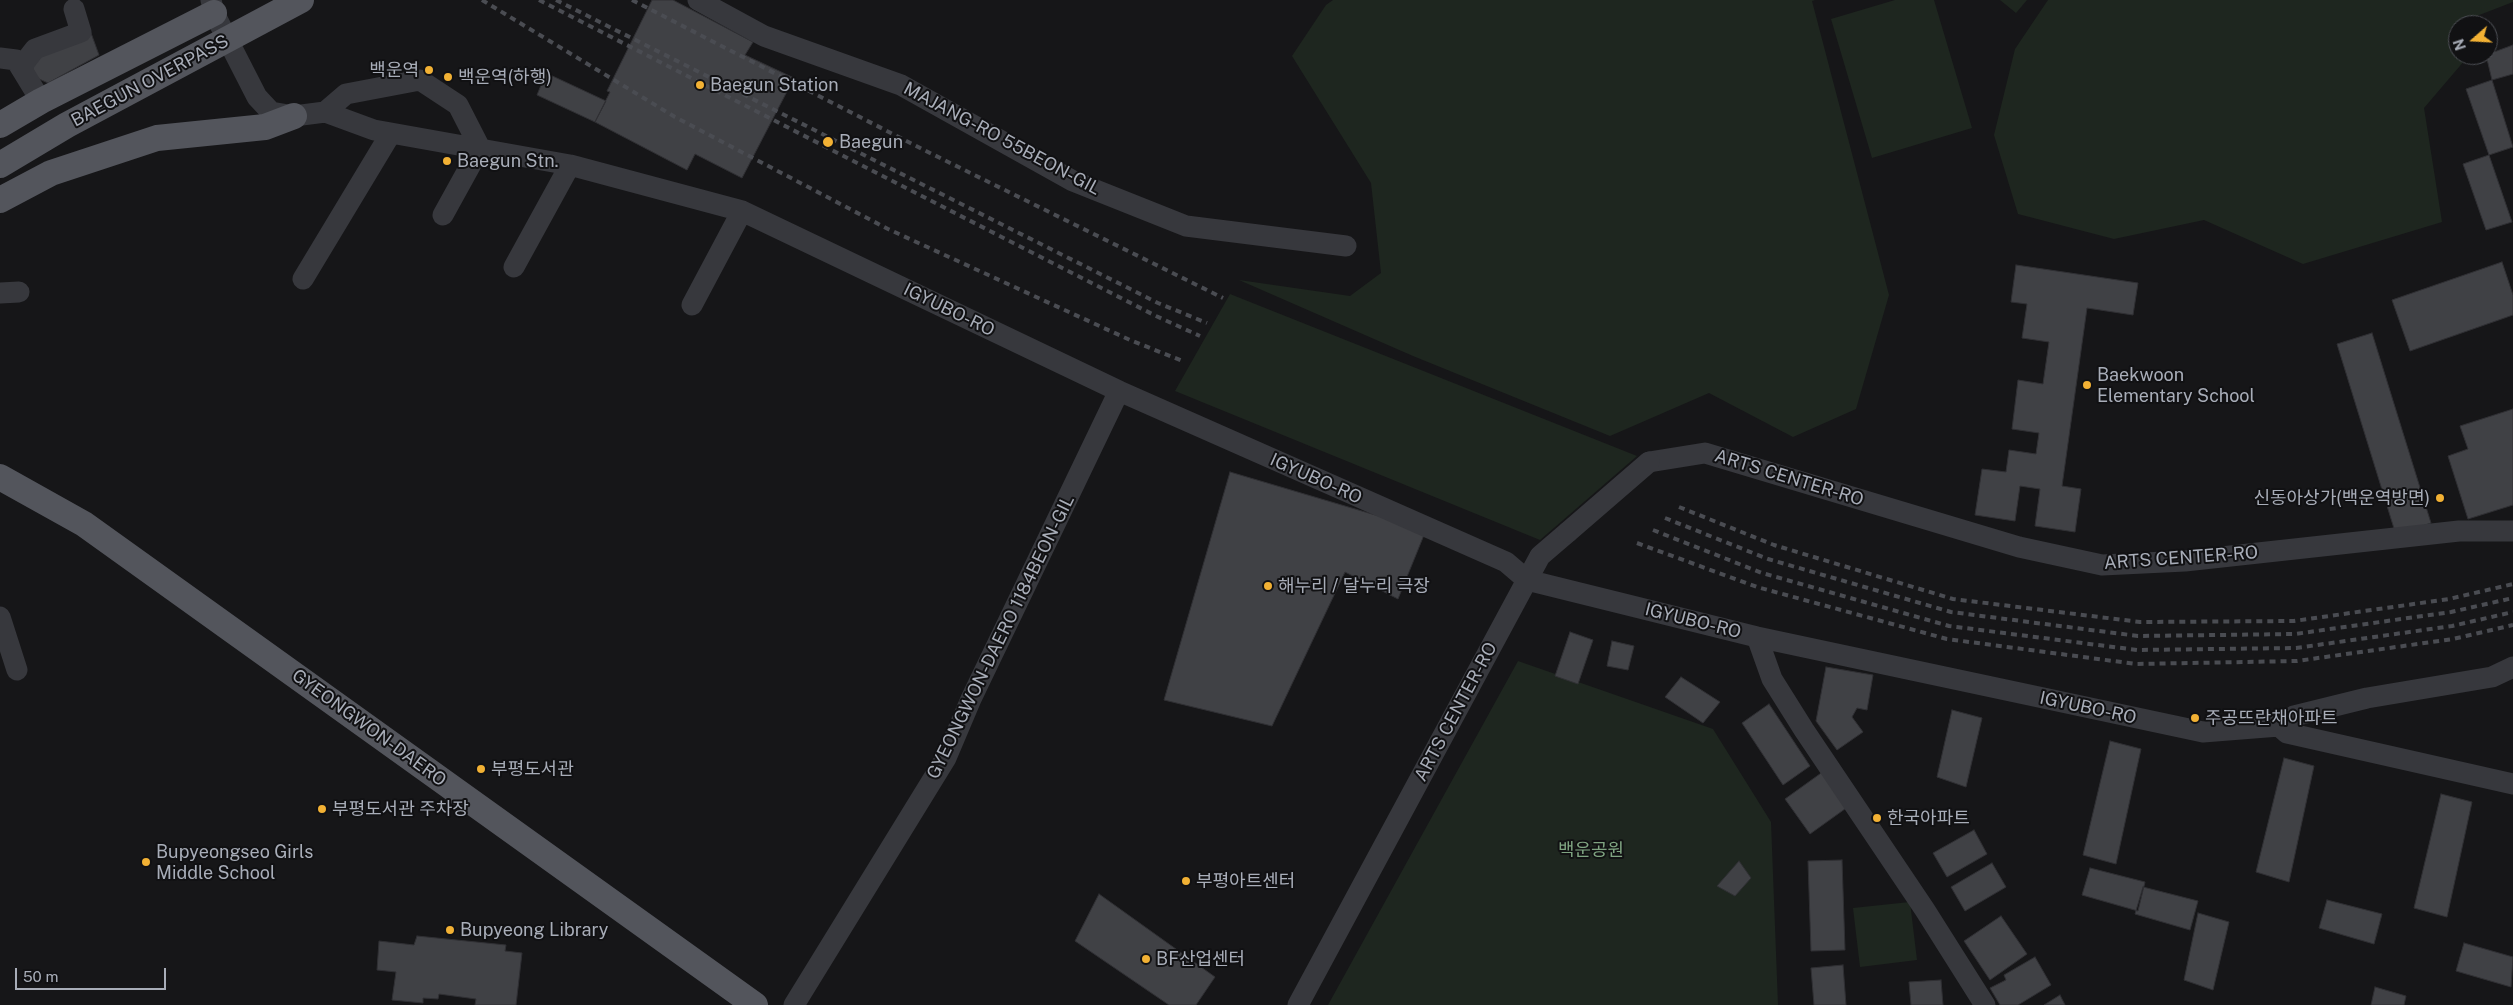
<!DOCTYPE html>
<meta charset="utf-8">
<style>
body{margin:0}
#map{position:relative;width:2513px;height:1005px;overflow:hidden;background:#161618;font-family:"Public Sans",sans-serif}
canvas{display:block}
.north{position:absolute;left:2448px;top:15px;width:50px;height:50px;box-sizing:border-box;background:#111113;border:1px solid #4d4f55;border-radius:50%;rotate:251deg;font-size:14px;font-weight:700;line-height:20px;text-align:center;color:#a8adb8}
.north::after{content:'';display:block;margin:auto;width:18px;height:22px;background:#f2b134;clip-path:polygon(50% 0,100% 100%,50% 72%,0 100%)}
.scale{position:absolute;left:15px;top:968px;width:151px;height:22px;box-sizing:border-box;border:2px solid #a8adb8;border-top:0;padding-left:6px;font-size:15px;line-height:18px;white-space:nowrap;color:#a8adb8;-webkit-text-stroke:4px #111113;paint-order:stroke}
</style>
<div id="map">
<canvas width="2513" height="1005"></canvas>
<div class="north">N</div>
<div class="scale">50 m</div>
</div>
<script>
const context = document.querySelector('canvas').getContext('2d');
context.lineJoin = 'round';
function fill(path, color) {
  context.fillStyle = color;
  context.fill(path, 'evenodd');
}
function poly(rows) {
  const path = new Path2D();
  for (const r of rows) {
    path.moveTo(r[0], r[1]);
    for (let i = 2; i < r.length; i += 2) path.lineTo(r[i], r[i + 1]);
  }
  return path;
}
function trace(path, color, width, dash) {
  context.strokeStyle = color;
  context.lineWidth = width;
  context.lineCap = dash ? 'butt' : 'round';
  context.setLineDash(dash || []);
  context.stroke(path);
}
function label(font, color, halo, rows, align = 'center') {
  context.font = font + ' "Public Sans","Noto Sans KR",sans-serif';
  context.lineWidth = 4;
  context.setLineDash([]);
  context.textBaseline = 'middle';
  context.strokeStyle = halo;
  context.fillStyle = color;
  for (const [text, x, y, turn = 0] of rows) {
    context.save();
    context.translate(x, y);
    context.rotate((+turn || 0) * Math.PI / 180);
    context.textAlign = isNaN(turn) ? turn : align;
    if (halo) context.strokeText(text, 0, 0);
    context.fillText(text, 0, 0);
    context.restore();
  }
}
const green = poly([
 [1333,0,1815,0,1812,1,1889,295,1856,409,1793,437,1709,393,1610,436,1413,356,1239,280,1350,296,1381,273,1371,183,1292,56,1326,5],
 [1895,0,1934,0,1972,128,1872,158,1831,19],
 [2000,0,2027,0,2016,13],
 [2048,0,2513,0,2513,2,2469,19,2469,25,2458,25,2458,55,2466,55,2465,60,2424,108,2442,222,2303,264,2204,220,2114,239,2018,214,1994,135,2015,49],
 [1230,294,1637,456,1540,540,1175,391],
 [1518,661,1713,729,1771,822,1778,1005,1328,1005],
 [1910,902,1917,960,1860,967,1853,908]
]);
const building = poly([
 [652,0,673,0,753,42,745,55,794,78,742,178,695,154,687,170,595,122,610,92,607,91,652,0],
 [91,33,99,55,48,83,37,78,30,62,91,33],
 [2513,45,2513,74,2492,80,2486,55,2513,45],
 [546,73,606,101,595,122,537,95,546,73],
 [2492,80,2513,147,2489,155,2466,89,2492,80],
 [2489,155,2512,222,2486,230,2463,164,2489,155],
 [2502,262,2513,295,2513,315,2410,351,2392,300,2502,262],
 [2016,265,2138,283,2133,315,2087,308,2062,486,2081,489,2075,532,2035,526,2040,489,2020,486,2015,521,1975,515,1982,469,2006,472,2009,450,2036,454,2039,433,2012,429,2018,380,2043,384,2049,342,2022,338,2027,304,2011,302,2016,265],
 [2372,333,2431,523,2396,535,2337,344,2372,333],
 [2513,409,2513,505,2468,519,2448,456,2468,449,2460,426,2513,409],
 [1230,472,1426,530,1398,599,1345,572,1272,726,1164,700,1230,472],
 [1570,632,1593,640,1578,684,1555,676,1570,632],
 [1612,641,1634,646,1628,670,1607,666,1612,641],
 [1826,667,1873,675,1867,710,1857,708,1852,717,1863,732,1837,750,1816,721,1826,667],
 [1681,677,1720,702,1703,723,1665,697,1681,677],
 [1769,704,1810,766,1783,785,1742,723,1769,704],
 [1952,710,1982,718,1966,787,1937,777,1952,710],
 [2110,741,2141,749,2116,864,2083,855,2110,741],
 [2284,758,2314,766,2289,882,2256,872,2284,758],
 [1824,771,1849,806,1810,834,1785,799,1824,771],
 [2441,794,2472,802,2447,917,2414,908,2441,794],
 [1974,830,1987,854,1947,877,1933,853,1974,830],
 [1842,860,1845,950,1811,951,1808,861,1842,860],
 [1739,861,1751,878,1735,896,1717,886,1739,861],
 [1992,863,2006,887,1965,911,1951,887,1992,863],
 [2090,868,2145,882,2138,911,2082,895,2090,868],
 [2143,887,2198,901,2190,930,2135,914,2143,887],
 [1099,894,1215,977,1196,1005,1169,1005,1075,941,1099,894],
 [2327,900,2382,914,2374,944,2319,928,2327,900],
 [2198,913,2229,922,2213,990,2184,980,2198,913],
 [2001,916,2027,954,1990,980,1964,941,2001,916],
 [417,936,506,945,505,951,522,953,516,1005,475,1005,476,999,439,994,438,999,423,998,423,1003,392,1000,396,972,377,970,379,941,414,945,417,936],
 [2464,943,2513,957,2511,987,2456,971,2464,943],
 [2035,957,2051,985,2018,1005,2000,1005,1990,988,2006,980,2004,975,2035,957],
 [1843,965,1846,1005,1814,1005,1811,968,1843,965],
 [1941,980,1943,1005,1911,1005,1909,982,1941,980],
 [2375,987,2406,996,2404,1005,2371,1005,2375,987],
 [2060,995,2065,1005,2044,1005,2060,995]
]);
const minor = poly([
 [211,0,214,13,257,97,271,112,294,116,325,112,374,130,570,165,742,211,1119,391,1506,562,1527,580,1757,637,2203,732,2279,726,2294,716,2367,698,2492,677,2513,667],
 [698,0,764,36,901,85,1073,181,1186,226,1346,246],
 [0,58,16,60,41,101],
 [21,67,35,49,81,32,74,9],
 [325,112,346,94,420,80,458,105,480,148],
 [443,215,480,148],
 [514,267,570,165],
 [303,279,391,133],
 [0,293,19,292],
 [692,305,742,211],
 [1649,462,1705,453,2019,547,2102,565,2185,561,2459,531,2513,531],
 [0,617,17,670],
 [1757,637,1772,679,1804,730,1925,910,1985,1005],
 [2279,726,2287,733,2513,784],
 [794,1005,946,758,971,699,1119,391],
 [1298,1005,1540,556,1568,532]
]);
const major = poly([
 [0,125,41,101,214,13],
 [0,200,51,173,157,138,265,127,294,116],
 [0,477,84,524,755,1005]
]);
const rail = poly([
 [482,0,675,117,888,229,1130,340,1185,362],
 [539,0,1156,316,1200,336],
 [556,0,1158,303,1207,323],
 [632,0,926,151,1223,298],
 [1679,507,1774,545,1953,599,2140,622,2294,621,2449,599,2513,584],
 [1665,518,1768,559,1951,612,2138,636,2295,634,2451,612,2513,598],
 [1653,530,1762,573,1949,626,2137,650,2296,648,2452,626,2513,612],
 [1637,543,1757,587,1947,639,2136,664,2297,661,2453,639,2513,625]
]);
const minorBridge = poly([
 [1568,532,1649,462]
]);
const majorBridge = poly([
 [0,165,67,125,301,0]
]);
const markers = [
 [429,70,5,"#f2b134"],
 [448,77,5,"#f2b134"],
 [700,85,5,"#f2b134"],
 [828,142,6,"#f2b134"],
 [447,161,5,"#f2b134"],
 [2087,385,5,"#f2b134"],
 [2440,498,5,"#f2b134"],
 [1268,586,5,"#f2b134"],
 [2195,718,5,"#f2b134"],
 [481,769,5,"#f2b134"],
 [322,809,5,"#f2b134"],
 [1877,818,5,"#f2b134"],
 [146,862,5,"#f2b134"],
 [1186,881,5,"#f2b134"],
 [450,930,5,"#f2b134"],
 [1146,959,5,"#f2b134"]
];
const poiNames = [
 ["백운역",419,70,"right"],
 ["백운역(하행)",458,77],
 ["Baegun Station",710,85],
 ["Baegun",839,142],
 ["Baegun Stn.",457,161],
 ["Baekwoon",2097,375],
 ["Elementary School",2097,396],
 ["신동아상가(백운역방면)",2430,498,"right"],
 ["해누리 / 달누리 극장",1278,586],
 ["주공뜨란채아파트",2205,718],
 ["부평도서관",491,769],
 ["부평도서관 주차장",332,809],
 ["한국아파트",1887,818],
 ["Bupyeongseo Girls",156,852],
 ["Middle School",156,873],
 ["부평아트센터",1196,881],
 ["Bupyeong Library",460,930],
 ["BF산업센터",1156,959]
];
const streetNames = [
 ["BAEGUN OVERPASS",150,81,-28],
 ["MAJANG-RO 55BEON-GIL",1002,139,28],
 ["IGYUBO-RO",949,310,26],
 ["ARTS CENTER-RO",1789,478,17],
 ["IGYUBO-RO",1316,479,24],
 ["ARTS CENTER-RO",2181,558,-4],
 ["IGYUBO-RO",1693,621,14],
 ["GYEONGWON-DAERO 1184BEON-GIL",1001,637,-64],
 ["IGYUBO-RO",2088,708,12],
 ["ARTS CENTER-RO",1456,712,-62],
 ["GYEONGWON-DAERO",369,728,36]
];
const parkNames = [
 ["백운공원",1591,850]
];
fill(green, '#1e261f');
fill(building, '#404145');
trace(building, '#303034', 1);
trace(minor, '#37383d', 21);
trace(major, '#53555c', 26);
trace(rail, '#4a4c52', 4, [6, 5]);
trace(minorBridge, '#37383d', 21);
trace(majorBridge, '#53555c', 26);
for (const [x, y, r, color] of markers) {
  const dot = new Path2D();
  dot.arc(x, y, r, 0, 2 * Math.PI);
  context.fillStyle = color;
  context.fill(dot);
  trace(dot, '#111113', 2);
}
label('18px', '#a8adb8', '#111113', poiNames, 'left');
label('18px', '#a8adb8', '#111113', streetNames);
label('18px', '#7fa381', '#111113', parkNames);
</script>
